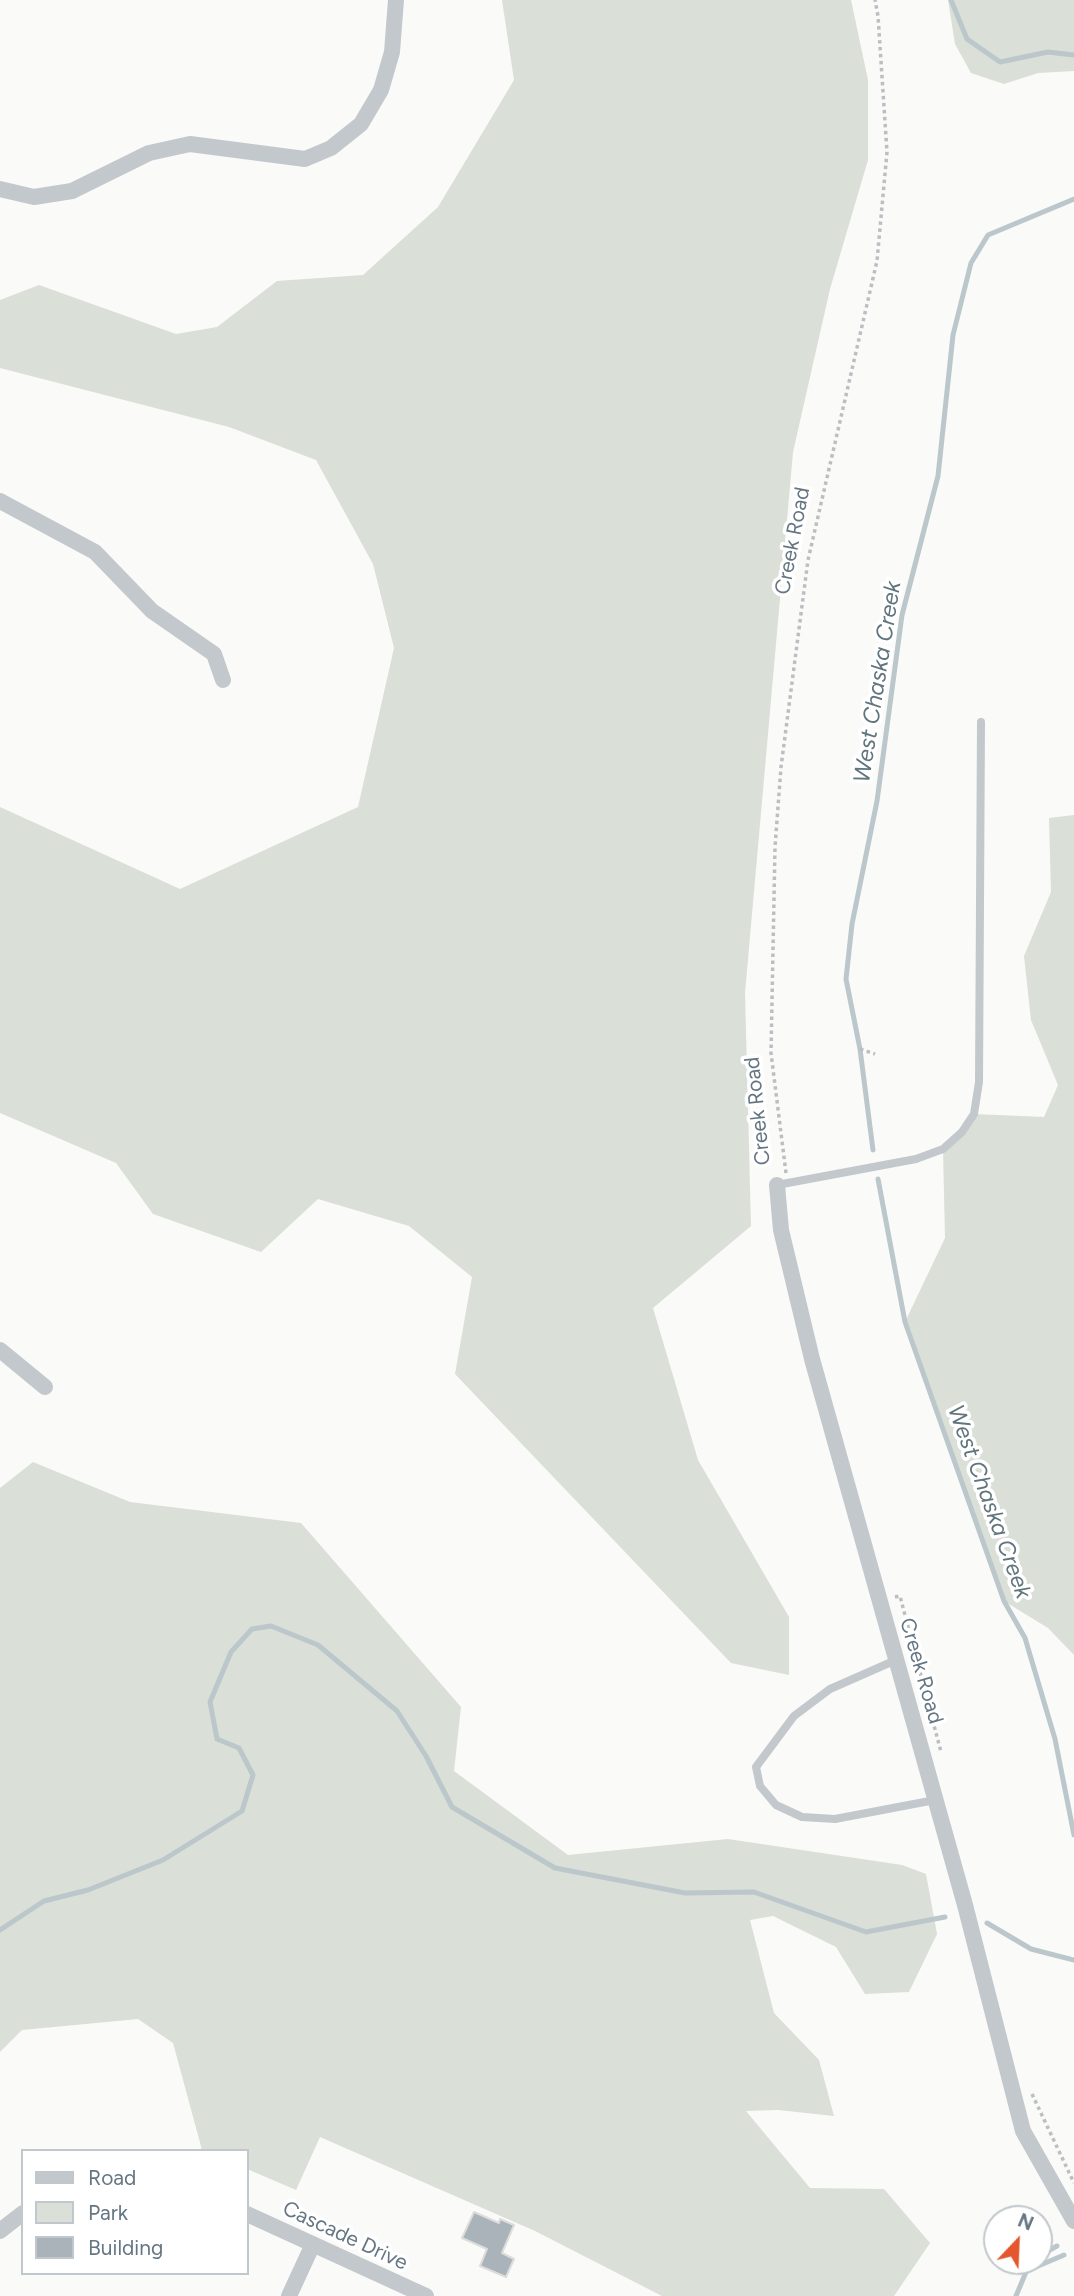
<!DOCTYPE html>
<style>
body{margin:0}
#map{position:relative;width:1074px;height:2296px;overflow:hidden;background:#fafaf8;font-family:Figtree,sans-serif}
canvas{display:block}
.legend{position:absolute;left:21px;top:2149px;width:228px;height:126px;box-sizing:border-box;background:#fff;border:2px solid #c1c8cd;margin:0;padding:9px 12px;list-style:none;font-size:21px;color:#657683}
.legend li{display:flex;align-items:center;gap:14px;height:35px}
.legend b{width:35px;border:2px solid #c1c8cd}
.north{position:absolute;left:983px;top:2205px;width:70px;height:70px;box-sizing:border-box;background:#fff;border:2px solid #c1c8cd;border-radius:50%;rotate:23deg;font-size:19px;font-weight:700;line-height:28px;text-align:center;color:#657683}
.north::after{content:'';display:block;margin:auto;width:24px;height:32px;background:#e4572e;clip-path:polygon(50% 0,100% 100%,50% 72%,0 100%)}
</style>
<div id="map">
<canvas width="1074" height="2296"></canvas>
<ul class="legend">
<li><b style="height:9px;background:#c3c8cc"></b>Road</li>
<li><b style="height:19px;background:#dadfd7"></b>Park</li>
<li><b style="height:19px;background:#aab3b9"></b>Building</li>
</ul>
<div class="north">N</div>
</div>
<script>
const context = document.querySelector('canvas').getContext('2d');
context.lineJoin = 'round';
function fill(path, color) {
  context.fillStyle = color;
  context.fill(path, 'evenodd');
}
function poly(rows) {
  const path = new Path2D();
  for (const r of rows) {
    path.moveTo(r[0], r[1]);
    for (let i = 2; i < r.length; i += 2) path.lineTo(r[i], r[i + 1]);
  }
  return path;
}
function trace(path, color, width, dash) {
  context.strokeStyle = color;
  context.lineWidth = width;
  context.lineCap = dash ? 'butt' : 'round';
  context.setLineDash(dash || []);
  context.stroke(path);
}
function label(font, color, halo, rows, align = 'center') {
  context.font = font + ' Figtree,sans-serif';
  context.lineWidth = 7;
  context.setLineDash([]);
  context.textBaseline = 'middle';
  context.strokeStyle = halo;
  context.fillStyle = color;
  for (const [text, x, y, turn = 0] of rows) {
    context.save();
    context.translate(x, y);
    context.rotate((+turn || 0) * Math.PI / 180);
    context.textAlign = isNaN(turn) ? turn : align;
    if (halo) context.strokeText(text, 0, 0);
    context.fillText(text, 0, 0);
    context.restore();
  }
}
const green = poly([
 [502,0,851,0,868,80,868,160,830,289,793,452,745,993,751,1226,653,1308,698,1460,789,1617,789,1675,731,1663,455,1374,472,1277,409,1226,318,1199,261,1252,153,1214,116,1163,0,1113,0,807,180,889,358,807,394,648,373,564,316,460,229,427,0,368,0,300,39,285,176,334,217,327,277,281,363,275,438,207,514,80],
 [948,0,1074,0,1074,71,1038,73,1004,84,971,73,955,44],
 [1074,815,1074,1655,1048,1628,1004,1601,905,1322,945,1238,943,1149,974,1114,1044,1117,1058,1085,1031,1020,1024,956,1051,892,1049,818],
 [33,1462,130,1502,301,1523,461,1707,454,1771,568,1855,728,1839,902,1865,926,1874,937,1934,909,1992,865,1994,836,1947,773,1916,750,1920,774,2013,819,2060,834,2116,778,2110,746,2111,810,2188,884,2189,930,2243,894,2296,662,2296,535,2231,320,2137,296,2190,247,2169,247,2151,202,2150,173,2043,138,2019,22,2030,0,2052,0,1488]
]);
const stream = poly([
 [951,0,967,39,1000,62,1048,52,1074,55],
 [873,1150,860,1049,846,979,852,924,877,801,902,615,938,476,953,335,971,263,988,235,1074,199],
 [878,1179,905,1322,1004,1601,1025,1638,1055,1739,1074,1835],
 [987,1923,1031,1949,1074,1960],
 [0,1930,44,1901,88,1890,163,1860,242,1811,253,1775,239,1748,217,1739,210,1702,231,1652,252,1629,271,1626,318,1645,397,1711,426,1756,452,1807,555,1868,685,1893,754,1892,866,1932,945,1917],
 [1039,2256,1057,2246],
 [1024,2272,1064,2255],
 [1016,2296,1026,2272]
]);
const building = poly([
 [474,2212,499,2223,500,2219,514,2225,502,2253,514,2259,506,2277,480,2266,487,2249,462,2238,474,2212]
]);
const path = poly([
 [860,1049,875,1054],
 [786,1173,771,1053,775,847,781,767,808,560,877,261,887,152,878,16,875,0],
 [895,1597,900,1596,941,1752],
 [1032,2094,1074,2183]
]);
const lane = poly([
 [777,1185,916,1159,943,1149,962,1132,974,1114,979,1082,981,722],
 [896,1660,830,1689,794,1716,756,1767,760,1786,776,1805,802,1817,835,1819,935,1800]
]);
const street = poly([
 [0,189,34,197,72,191,149,153,190,144,305,159,331,148,361,124,381,90,392,52,396,0],
 [0,501,95,552,152,611,214,654,223,680],
 [777,1185,781,1230,812,1359,965,1905,1023,2131,1074,2221],
 [0,1350,45,1387],
 [247,2214,426,2296],
 [0,2231,23,2213],
 [289,2296,313,2244]
]);
const streetNames = [
 ["Creek Road",793,541,-79],
 ["Creek Road",758,1111,-96],
 ["Creek Road",921,1671,74],
 ["Cascade Drive",345,2236,25]
];
const waterNames = [
 ["West Chaska Creek",878,682,-81],
 ["West Chaska Creek",989,1502,70]
];
fill(green, '#dadfd7');
trace(stream, '#bbc7cb', 5);
fill(building, '#aab3b9');
trace(building, '#dcdcda', 2);
trace(path, '#bbbfc2', 3.5, [3.5, 3.5]);
trace(lane, '#c3c8cc', 8);
trace(street, '#c3c8cc', 16);
label('21px', '#657683', '#fff', streetNames);
label('italic 23px', '#60757c', '#fff', waterNames);
</script>
